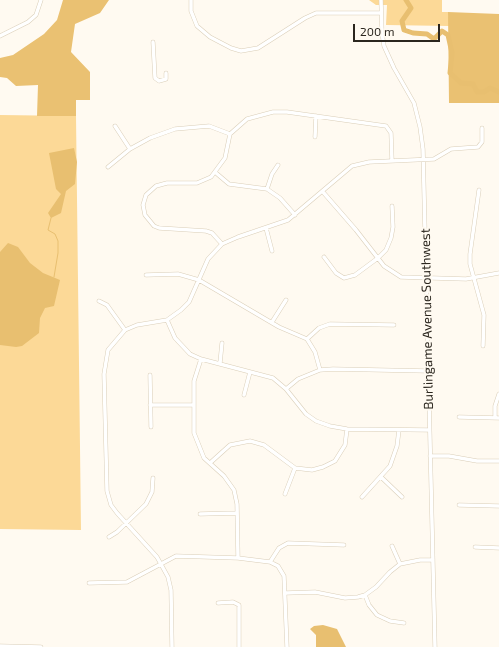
<!DOCTYPE html>
<style>
body{margin:0}
#map{position:relative;width:499px;height:647px;overflow:hidden;background:#fffaf1;font-family:"Exo 2",sans-serif}
canvas{display:block}
.scale{position:absolute;left:353px;top:24px;width:87px;height:18px;box-sizing:border-box;border:2px solid #2b261e;border-top:0;padding-left:5px;font-size:12px;line-height:14px;white-space:nowrap;color:#2b261e;-webkit-text-stroke:3px #fffaf1;paint-order:stroke}
</style>
<div id="map">
<canvas width="499" height="647"></canvas>
<div class="scale">200 m</div>
</div>
<script>
const context = document.querySelector('canvas').getContext('2d');
context.lineJoin = 'round';
function fill(path, color) {
  context.fillStyle = color;
  context.fill(path, 'evenodd');
}
function poly(rows) {
  const path = new Path2D();
  for (const r of rows) {
    path.moveTo(r[0], r[1]);
    for (let i = 2; i < r.length; i += 2) path.lineTo(r[i], r[i + 1]);
  }
  return path;
}
function trace(path, color, width, dash) {
  context.strokeStyle = color;
  context.lineWidth = width;
  context.lineCap = dash ? 'butt' : 'round';
  context.setLineDash(dash || []);
  context.stroke(path);
}
function label(font, color, halo, rows, align = 'center') {
  context.font = font + ' "Exo 2",sans-serif';
  context.lineWidth = 4;
  context.setLineDash([]);
  context.textBaseline = 'middle';
  context.strokeStyle = halo;
  context.fillStyle = color;
  for (const [text, x, y, turn = 0] of rows) {
    context.save();
    context.translate(x, y);
    context.rotate((+turn || 0) * Math.PI / 180);
    context.textAlign = isNaN(turn) ? turn : align;
    if (halo) context.strokeText(text, 0, 0);
    context.fillText(text, 0, 0);
    context.restore();
  }
}
const green = poly([
 [369,0,442,0,442,12,448,12,448,16,499,103,449,103,449,26,386,25,387,5,376,5],
 [0,115,76,116,81,530,0,529]
]);
const forest = poly([
 [63,0,109,0,100,13,75,24,71,52,90,72,90,100,76,100,76,116,37,116,38,85,16,86,7,78,0,77,0,58,13,55,44,34,57,20],
 [448,12,499,14,499,103,449,103]
]);
const water = poly([
 [74,148,77,162,75,184,66,191,61,213,51,218,48,213,61,194,56,189,49,153],
 [8,243,18,247,30,263,43,273,60,280,54,306,45,308,40,318,39,333,22,346,16,347,0,345,0,252],
 [323,625,337,629,346,647,316,647,316,635,310,629,314,626]
]);
const stream = poly([
 [51,218,48,230,55,234,58,241,58,253,54,277]
]);
const river = poly([
 [406,0,411,8,402,21,404,30,413,33,427,34,434,39,442,31,448,35,452,53,450,73,461,83,473,84,477,92,484,92,490,88,499,92]
]);
const minor = poly([
 [191,0,191,11,197,26,210,37,231,48,241,51,258,48,305,18,316,13,381,13],
 [381,0,382,33,384,46,394,68,414,103,420,127,423,149,435,647],
 [0,36,28,22,36,15,41,0],
 [153,42,155,78,159,81,166,79,166,73],
 [115,126,130,149],
 [315,137,316,116],
 [108,167,130,149,150,138,175,129,209,126,230,134],
 [216,173,229,184,267,189,280,198,295,215],
 [267,189,272,174,278,165],
 [479,190,470,254,470,264,484,315,483,346],
 [323,192,356,230,384,266,401,277,466,279,499,273],
 [266,228,272,251],
 [222,244,212,233,206,231,159,228,154,226,145,215,143,205,146,195,156,186,167,183,197,183,211,177,225,158,230,134,247,119,273,112,287,112,386,126,391,133,392,161],
 [324,257,336,273,344,278,355,275,378,258,386,250,391,238,393,227,392,206],
 [146,275,178,274,199,280,279,327,307,339,315,352,320,370],
 [99,301,107,305,125,330],
 [167,320,175,338,190,354,201,359,273,378,286,389,306,414,316,421,330,426,347,429,429,430],
 [272,322,286,300],
 [307,339,319,328,330,324,394,325],
 [201,359,194,381,194,433,204,458,224,476,234,490,237,504,238,558],
 [220,363,222,343],
 [150,375,151,427],
 [286,389,298,379,320,370,333,369,428,371],
 [244,395,250,372],
 [150,405,193,405],
 [459,417,499,418],
 [495,418,495,406,499,394],
 [430,456,449,456,477,461,499,461],
 [210,463,230,445,250,441,264,445,295,468,312,470,323,467,335,461,345,445,347,429],
 [381,477,402,497],
 [285,494,295,468],
 [362,497,390,466,397,446,399,430],
 [459,505,499,506],
 [200,514,236,513],
 [109,537,117,532,146,504,152,492,153,478],
 [392,546,400,564],
 [475,547,499,548],
 [270,562,279,548,288,543,344,545],
 [89,583,127,582,176,556,238,558,270,562,278,566,284,576,287,647],
 [286,593,315,592,345,598,358,597,365,595,376,587,390,572,400,564,420,560,433,560],
 [365,595,369,605,377,615,390,621,404,623],
 [218,603,233,602,239,605,239,647],
 [0,646,41,647],
 [172,647,171,590,168,577,157,557,117,513,111,505,107,491,104,374,108,350,125,330,137,325,167,320,181,310,189,302,208,259,222,244,238,237,288,220,352,166,369,162,434,159,451,149,478,147,482,142,482,128]
]);
const streetNames = [
 ["Burlingame Avenue Southwest",427,319,-91]
];
fill(green, '#fcd997');
fill(forest, '#eac172');
fill(water, '#e8bf70');
trace(stream, '#e8bf70', 1);
trace(river, '#e8bf70', 5);
trace(minor, '#daceb8', 4.5);
trace(minor, '#fff', 3.5);
label('13px', '#2b261e', '#fffaf1', streetNames);
</script>
